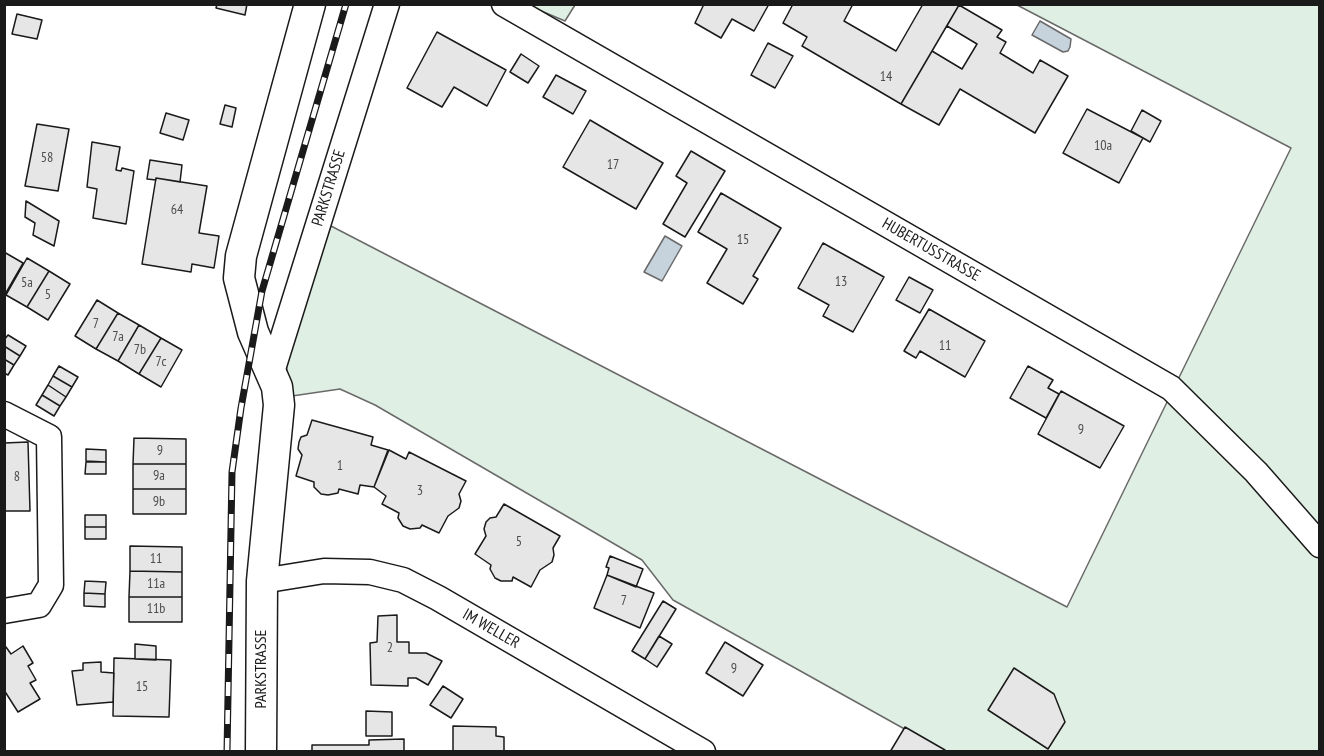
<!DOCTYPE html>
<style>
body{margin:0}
#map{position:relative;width:1324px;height:756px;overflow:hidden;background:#fff;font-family:"PT Sans Narrow",sans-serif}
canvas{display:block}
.frame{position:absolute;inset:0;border:6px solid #1a1a1a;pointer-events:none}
</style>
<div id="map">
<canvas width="1324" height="756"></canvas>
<div class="frame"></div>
</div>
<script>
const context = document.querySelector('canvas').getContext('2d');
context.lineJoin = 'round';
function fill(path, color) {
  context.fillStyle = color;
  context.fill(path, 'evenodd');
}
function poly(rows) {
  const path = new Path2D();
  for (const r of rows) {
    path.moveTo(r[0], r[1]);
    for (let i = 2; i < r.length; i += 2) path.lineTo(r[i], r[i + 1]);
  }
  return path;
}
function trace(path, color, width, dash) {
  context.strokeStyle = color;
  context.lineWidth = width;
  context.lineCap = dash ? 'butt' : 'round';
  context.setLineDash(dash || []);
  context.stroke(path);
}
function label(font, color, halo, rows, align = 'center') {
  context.font = font + ' "PT Sans Narrow",sans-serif';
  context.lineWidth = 4.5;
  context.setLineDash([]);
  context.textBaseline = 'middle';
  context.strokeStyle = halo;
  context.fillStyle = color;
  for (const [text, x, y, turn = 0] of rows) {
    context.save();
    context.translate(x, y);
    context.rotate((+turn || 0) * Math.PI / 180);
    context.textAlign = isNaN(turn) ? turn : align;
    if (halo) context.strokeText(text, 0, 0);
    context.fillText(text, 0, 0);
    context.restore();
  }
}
const green = poly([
 [527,5,575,5,565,21,527,5],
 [1017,5,1319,5,1319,751,944,751,673,600,642,560,375,405,340,389,292,396,284,355,331,226,1067,607,1291,148,1017,5]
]);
const water = poly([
 [1040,21,1071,39,1070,47,1068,51,1063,52,1032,35,1040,21],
 [665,236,682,246,662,281,644,272,665,236]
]);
const building = poly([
 [217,4,247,4,245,15,216,8,217,4],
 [769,4,754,31,732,19,721,38,695,23,704,4,769,4],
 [793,4,853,4,844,21,896,51,923,4,959,5,901,104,802,46,807,37,783,23,793,4],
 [959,5,1002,30,997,37,1006,42,1000,53,1033,73,1040,60,1068,76,1035,133,960,89,939,125,901,104,932,51,962,69,977,44,947,26,959,5],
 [17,14,42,20,37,39,12,34,17,14],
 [437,32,506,70,487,106,454,87,442,107,407,88,437,32],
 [768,43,793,56,775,88,751,75,768,43],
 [521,54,539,66,528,83,510,72,521,54],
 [556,75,586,91,573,114,543,97,556,75],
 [225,105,236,108,232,127,220,124,225,105],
 [1087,109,1143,138,1119,183,1063,153,1087,109],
 [1142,110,1161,121,1150,142,1131,131,1142,110],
 [166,113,189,120,183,140,160,133,166,113],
 [590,120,663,163,636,209,563,167,590,120],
 [37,124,69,129,58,191,25,186,37,124],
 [92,142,120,147,116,170,121,171,122,168,134,171,126,224,93,218,97,189,87,187,92,142],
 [691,151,725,171,685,237,663,224,687,183,676,176,691,151],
 [150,160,182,165,180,182,156,178,156,180,147,179,150,160],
 [156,178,207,186,199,233,219,236,214,268,192,264,191,272,142,264,156,178],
 [721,193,781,228,753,276,758,279,743,304,707,283,727,249,698,232,721,193],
 [26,201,59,221,54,246,33,235,35,223,25,217,26,201],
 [823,243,884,277,853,332,823,316,829,305,798,288,823,243],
 [4,252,23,263,4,296,4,252],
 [27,258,49,271,27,307,6,295,27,258],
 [49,271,70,284,48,320,27,307,49,271],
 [909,277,933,290,920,313,896,300,909,277],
 [97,300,118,313,96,349,75,336,97,300],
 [929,309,985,341,965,377,920,351,916,358,904,351,929,309],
 [118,313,139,325,118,361,96,349,118,313],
 [139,325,161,338,139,374,118,361,139,325],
 [8,335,26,346,20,356,4,346,4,340,8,335],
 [161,338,182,350,161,387,139,374,161,338],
 [4,346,20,356,14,365,4,359,4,346],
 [4,359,14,365,8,375,4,373,4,359],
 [59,366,78,377,72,387,53,376,59,366],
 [1028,366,1053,380,1048,388,1059,394,1046,418,1010,398,1028,366],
 [53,376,72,387,66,397,48,385,53,376],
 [48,385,66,397,60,406,42,395,48,385],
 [1061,391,1124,426,1100,468,1038,434,1061,391],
 [42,395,60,406,54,416,36,405,42,395],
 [312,420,373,437,371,445,388,450,374,487,360,485,358,494,339,489,338,493,328,495,321,494,314,487,314,482,296,476,302,455,298,449,299,442,301,437,307,435,312,420],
 [134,438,186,439,186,464,133,464,134,438],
 [28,442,30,511,4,511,4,443,28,442],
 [86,449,106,450,106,462,86,461,86,449],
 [389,450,406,459,409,452,466,481,459,494,461,501,459,508,448,516,439,533,422,525,420,528,410,529,403,526,398,518,399,513,382,504,386,496,374,487,389,450],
 [86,462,106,462,106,474,85,474,86,462],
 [133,464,186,464,186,489,133,489,133,464],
 [133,489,186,489,186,514,133,514,133,489],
 [504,504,560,536,553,548,554,555,552,562,540,570,531,587,513,577,512,581,501,581,495,578,490,569,491,565,475,554,486,536,484,529,486,522,490,518,496,517,504,504],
 [85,515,106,515,106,527,85,527,85,515],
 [85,527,106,527,106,539,85,539,85,527],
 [130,546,182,547,182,572,130,571,130,546],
 [610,556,643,569,636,587,607,575,609,568,606,567,610,556],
 [130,571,182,572,182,597,129,597,130,571],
 [607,575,654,593,640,628,594,608,607,575],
 [85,581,106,582,105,594,84,593,85,581],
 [84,593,105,594,105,607,84,606,84,593],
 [129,597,182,597,182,622,129,622,129,597],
 [663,601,676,609,645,659,632,651,663,601],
 [397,615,397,642,409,642,409,653,426,653,442,661,428,685,416,678,408,678,408,686,371,685,370,643,377,642,378,616,397,615],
 [659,636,672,644,657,667,645,659,659,636],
 [725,642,763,665,743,696,706,673,725,642],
 [135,644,156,646,156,660,135,659,135,644],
 [23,646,33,663,28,666,36,680,30,683,40,699,18,712,4,690,4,648,6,647,11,654,23,646],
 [114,658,171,660,169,717,113,716,114,658],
 [101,662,101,672,114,673,113,702,77,705,72,671,83,670,83,663,101,662],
 [1014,668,1054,694,1065,722,1048,749,988,710,1014,668],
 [443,686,463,699,451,718,430,705,443,686],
 [366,711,392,712,392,736,366,736,366,711],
 [453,726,496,727,496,736,504,737,504,752,453,752,453,726],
 [905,727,945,750,944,752,890,752,905,727],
 [404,739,404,752,312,752,312,745,369,745,369,740,404,739]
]);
const minor = poly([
 [504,4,1171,388,1256,472,1320,545],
 [272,372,387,4],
 [4,414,49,437,51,585,39,605,4,611],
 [262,581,324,571,370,572,403,580,438,598,703,752]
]);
const tertiary = poly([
 [261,752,262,581,279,405,277,387,253,332,239,278,241,256,310,4]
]);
const rail = poly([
 [227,752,232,472,241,408,262,291,346,4]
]);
const numberNames = [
 ["14",886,77],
 ["10a",1103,146],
 ["58",47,158],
 ["17",613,165],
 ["64",177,210],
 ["15",743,240],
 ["13",841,282],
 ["5a",27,283],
 ["5",48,295],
 ["7",96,324],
 ["7a",118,337],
 ["11",945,346],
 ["7b",140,350],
 ["7c",161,362],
 ["9",1081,430],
 ["9",160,451],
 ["1",340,466],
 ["9a",159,476],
 ["8",17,477],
 ["3",420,491],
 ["9b",159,502],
 ["5",519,542],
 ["11",156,559],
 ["11a",156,584],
 ["7",624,601],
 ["11b",156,609],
 ["2",390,648],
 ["9",734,669],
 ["15",142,687]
];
const streetNames = [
 ["PARKSTRASSE",329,188,-73],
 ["HUBERTUSSTRASSE",931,250,30],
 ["IM WELLER",491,629,30],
 ["PARKSTRASSE",261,669,-90]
];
fill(green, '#e0efe3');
trace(green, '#6a6a6a', 1.5);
fill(water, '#c6d2dc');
trace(water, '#6a6a6a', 1.5);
fill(building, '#e6e6e6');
trace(building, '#1a1a1a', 1.5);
trace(minor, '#1a1a1a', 27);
trace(tertiary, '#1a1a1a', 33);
trace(minor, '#fff', 24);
trace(tertiary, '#fff', 30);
trace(rail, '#1a1a1a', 7);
trace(rail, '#fff', 4.5, [14]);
label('14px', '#4d4d4d', null, numberNames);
label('16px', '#1a1a1a', '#fff', streetNames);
</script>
